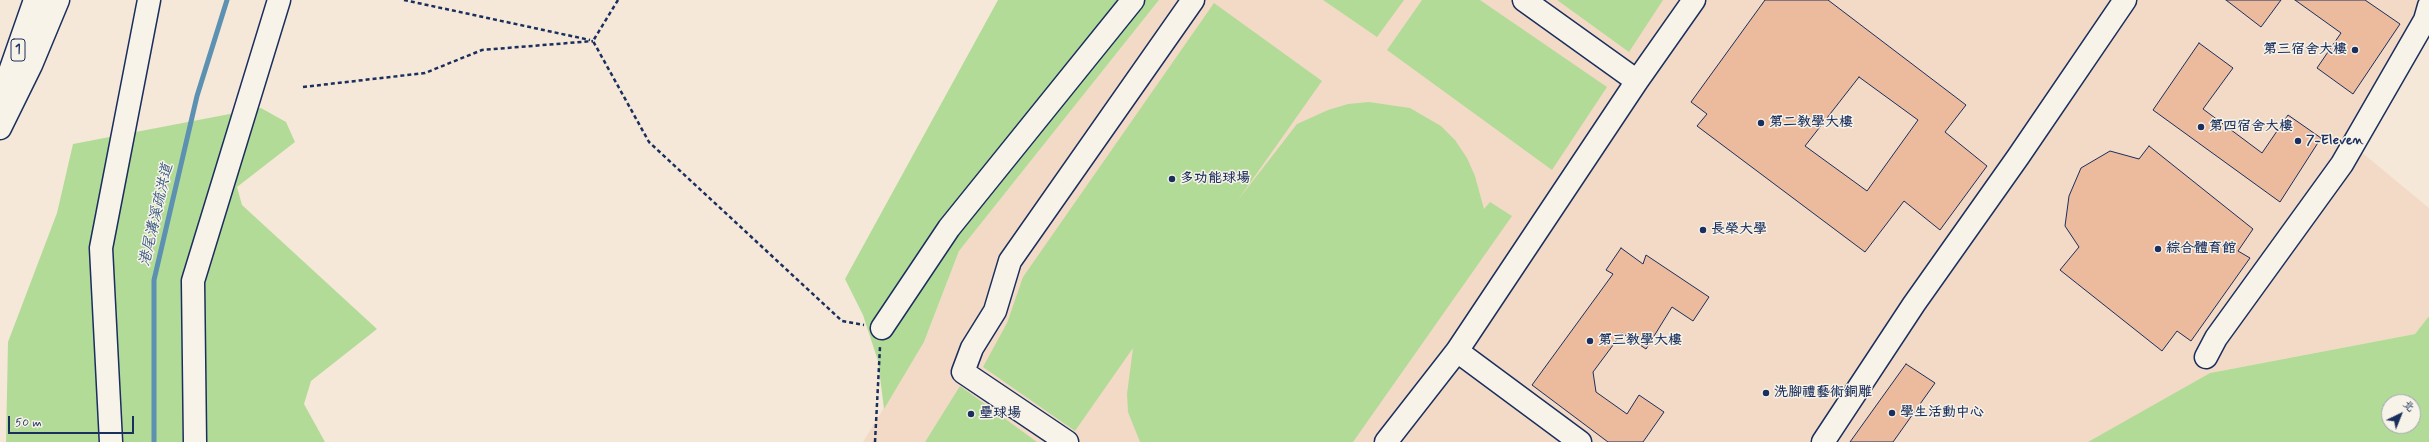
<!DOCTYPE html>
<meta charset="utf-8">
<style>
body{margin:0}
#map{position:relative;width:2429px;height:442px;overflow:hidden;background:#f5e8d9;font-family:Mynerve,"LXGW WenKai TC",sans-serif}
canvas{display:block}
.north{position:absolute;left:2381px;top:394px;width:40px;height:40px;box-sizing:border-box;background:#f7f3e8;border:1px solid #9fa5b1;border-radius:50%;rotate:43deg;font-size:11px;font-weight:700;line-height:16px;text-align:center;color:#1b2f5e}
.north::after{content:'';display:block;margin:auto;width:14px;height:18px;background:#1b2f5e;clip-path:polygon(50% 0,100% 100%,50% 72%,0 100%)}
.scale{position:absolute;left:8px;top:416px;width:126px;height:18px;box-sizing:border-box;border:2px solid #1b2f5e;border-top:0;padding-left:5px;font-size:12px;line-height:14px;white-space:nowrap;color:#1b2f5e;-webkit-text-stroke:3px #f7f3e8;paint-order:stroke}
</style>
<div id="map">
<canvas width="2429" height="442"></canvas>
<div class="north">北</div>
<div class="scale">50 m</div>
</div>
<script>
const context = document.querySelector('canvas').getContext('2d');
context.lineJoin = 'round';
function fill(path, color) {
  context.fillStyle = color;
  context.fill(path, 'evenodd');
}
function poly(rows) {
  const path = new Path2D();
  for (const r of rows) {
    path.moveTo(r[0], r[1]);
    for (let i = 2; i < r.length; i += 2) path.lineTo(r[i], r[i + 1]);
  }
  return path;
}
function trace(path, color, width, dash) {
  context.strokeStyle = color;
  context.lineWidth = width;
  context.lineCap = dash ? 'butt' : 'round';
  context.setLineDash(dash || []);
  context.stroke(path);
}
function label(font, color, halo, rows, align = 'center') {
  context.font = font + ' Mynerve,"LXGW WenKai TC",sans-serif';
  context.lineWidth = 3;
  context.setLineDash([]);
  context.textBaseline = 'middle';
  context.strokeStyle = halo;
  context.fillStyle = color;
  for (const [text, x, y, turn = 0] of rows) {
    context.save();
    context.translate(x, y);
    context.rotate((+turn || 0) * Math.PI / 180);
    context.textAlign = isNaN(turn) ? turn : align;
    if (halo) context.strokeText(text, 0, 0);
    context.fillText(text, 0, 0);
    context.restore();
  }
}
const built = poly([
 [1159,0,2429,0,2348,141,2429,208,2429,316,2415,334,2210,373,2093,442,863,442,924,342,959,251]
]);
const green = poly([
 [998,0,1159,0,959,251,924,342,884,409,878,361,863,315,845,279],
 [1323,0,1404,0,1377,37],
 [1422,0,1480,0,1607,87,1552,170,1387,50],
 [1557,0,1663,0,1629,52],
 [1214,3,1322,81,1238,200,1297,124,1328,110,1348,104,1369,102,1410,108,1441,126,1455,140,1467,158,1475,176,1484,209,1490,202,1512,216,1353,442,1140,442,1128,412,1127,394,1133,348,1075,431,983,367,1007,323,1023,277],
 [261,108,286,122,295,142,237,187,242,205,377,329,311,381,304,404,325,442,6,442,8,342,57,213,73,144],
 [2429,316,2429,442,2088,442,2210,373,2415,334],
 [2389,402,2413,402,2413,426,2389,426],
 [960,386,1037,442,925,442]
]);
const stream = poly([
 [154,442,154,280,197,96,227,0]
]);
const building = poly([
 [1765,0,1828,0,1966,105,1945,132,1987,166,1940,230,1904,201,1865,252,1697,126,1707,114,1691,102,1765,0],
 [1859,77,1918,120,1867,191,1805,146,1859,77],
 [2226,0,2281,0,2261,27,2226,0],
 [2295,0,2365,0,2400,24,2353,94,2317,68,2341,33,2295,0],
 [2199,43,2233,68,2203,109,2262,153,2288,115,2321,138,2280,202,2153,110,2199,43],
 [2149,146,2253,229,2238,251,2250,258,2191,341,2177,331,2162,351,2060,270,2079,247,2065,226,2069,196,2081,168,2110,151,2139,159,2149,146],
 [1621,248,1643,264,1646,255,1709,297,1693,321,1672,307,1646,349,1622,333,1593,372,1596,392,1627,414,1639,395,1664,412,1643,442,1608,442,1532,385,1613,274,1606,270,1621,248],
 [1906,364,1935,383,1893,442,1850,442,1906,364]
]);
const path = poly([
 [404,0,590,40],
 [618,0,593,41,649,142,842,321,864,325],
 [303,87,425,73,482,50,593,41],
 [875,442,880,347]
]);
const minor = poly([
 [1524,0,1637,81],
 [882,328,949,228,1133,0],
 [1457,351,1580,442],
 [2206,357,2216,338,2342,164,2425,20,2429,6],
 [111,442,101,248,149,0],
 [195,442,193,281,279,0],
 [1067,442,963,372,972,348,995,311,1010,261,1193,0],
 [1386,442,1457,351,1637,81,1694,0],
 [1823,442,1914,304,2018,157,2125,0]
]);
const highway = poly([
 [0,100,35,0],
 [0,128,31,65,58,0]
]);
const markers = [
 [2355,50,4,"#1b2f5e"],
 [1761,123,4,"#1b2f5e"],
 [2201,127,4,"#1b2f5e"],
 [2298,141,4,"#1b2f5e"],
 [1172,179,4,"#1b2f5e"],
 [1703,230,4,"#1b2f5e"],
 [2158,249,4,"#1b2f5e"],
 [1590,341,4,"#1b2f5e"],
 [1766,393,4,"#1b2f5e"],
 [1892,413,4,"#1b2f5e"],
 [971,414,4,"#1b2f5e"]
];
const shields = [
 [18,50,14]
];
const shieldNames = [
 ["1",18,50]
];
const poiNames = [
 ["第三宿舍大樓",2347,50,"right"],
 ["第二教學大樓",1769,123],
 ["第四宿舍大樓",2209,127],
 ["7-Eleven",2306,141],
 ["多功能球場",1180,179],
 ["長榮大學",1711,230],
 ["綜合體育館",2166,249],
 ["第三教學大樓",1598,341],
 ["洗腳禮藝術銅雕",1774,393],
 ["學生活動中心",1900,413],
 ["壘球場",979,414]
];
const waterNames = [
 ["港尾溝溪疏洪道",157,215,-77]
];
fill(built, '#f2dac7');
fill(green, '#b3db98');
trace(stream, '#5c91b1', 5);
fill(building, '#ecba9d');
trace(building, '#1b2f5e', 1);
trace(minor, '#1b2f5e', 25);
trace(highway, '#1b2f5e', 25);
trace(path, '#1b2f5e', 2.5, [4, 3]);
trace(minor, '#f7f3e8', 22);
trace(highway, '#f7f3e8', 22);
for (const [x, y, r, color] of markers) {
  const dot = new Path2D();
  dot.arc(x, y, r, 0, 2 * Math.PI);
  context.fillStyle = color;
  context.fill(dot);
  trace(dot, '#f7f3e8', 1.5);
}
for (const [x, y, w] of shields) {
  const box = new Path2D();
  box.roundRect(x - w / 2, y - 11, w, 22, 3);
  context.fillStyle = '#f7f3e8';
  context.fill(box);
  trace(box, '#1b2f5e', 1);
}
label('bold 13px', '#1b2f5e', null, shieldNames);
label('bold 14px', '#1b2f5e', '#f7f3e8', poiNames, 'left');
label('italic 15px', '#365881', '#f7f3e8', waterNames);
</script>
